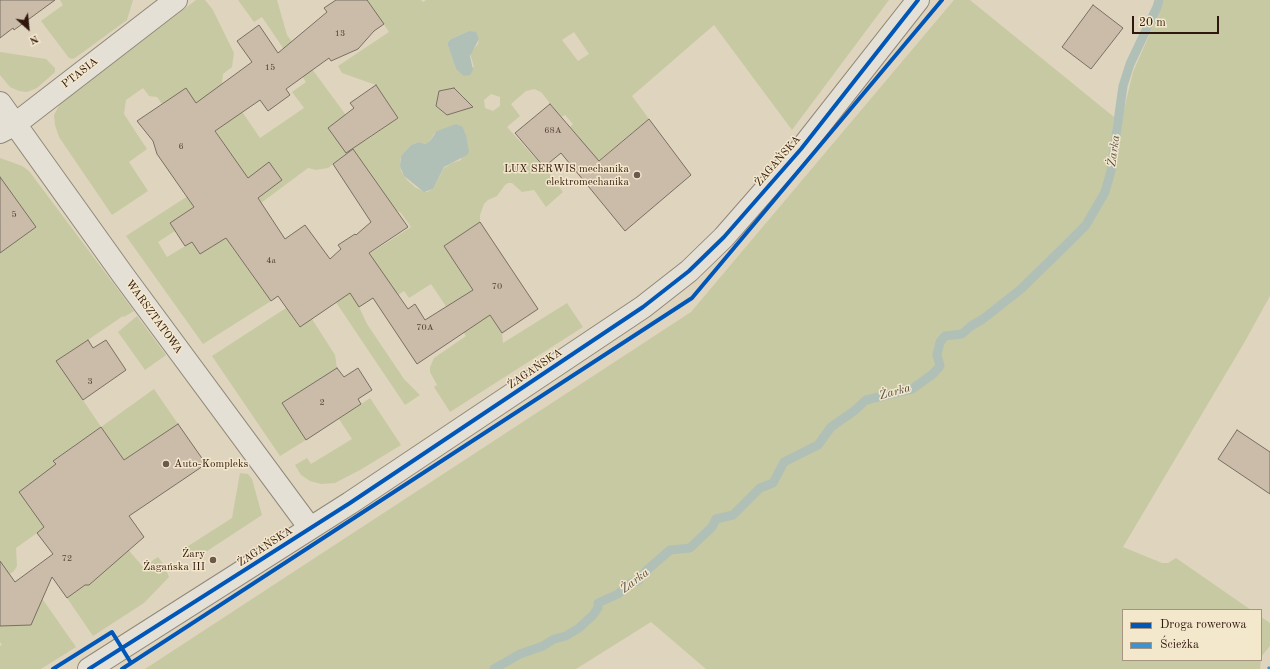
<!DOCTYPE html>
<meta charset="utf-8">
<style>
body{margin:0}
#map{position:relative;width:1270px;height:669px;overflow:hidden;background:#dfd4bd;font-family:"Old Standard TT",serif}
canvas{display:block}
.legend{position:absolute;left:1122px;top:609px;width:140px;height:52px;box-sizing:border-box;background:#f3e7cc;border:1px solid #a59480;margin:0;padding:5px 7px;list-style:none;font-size:12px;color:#30170d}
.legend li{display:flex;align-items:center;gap:8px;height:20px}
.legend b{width:20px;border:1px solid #a59480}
.north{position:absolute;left:8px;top:8px;width:40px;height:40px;-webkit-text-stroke:3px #f3e7cc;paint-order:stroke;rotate:153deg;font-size:11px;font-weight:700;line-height:16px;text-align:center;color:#30170d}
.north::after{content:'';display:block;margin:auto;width:14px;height:18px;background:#30170d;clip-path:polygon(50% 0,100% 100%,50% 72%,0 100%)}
.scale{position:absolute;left:1132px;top:16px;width:87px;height:18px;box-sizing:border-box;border:2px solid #30170d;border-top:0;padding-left:5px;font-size:12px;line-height:14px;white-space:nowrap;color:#30170d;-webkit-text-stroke:3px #f3e7cc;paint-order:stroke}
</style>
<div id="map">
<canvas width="1270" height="669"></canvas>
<ul class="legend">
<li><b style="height:5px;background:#0057b8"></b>Droga rowerowa</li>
<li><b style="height:5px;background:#3d93d2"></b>Ścieżka</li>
</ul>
<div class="north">N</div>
<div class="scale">20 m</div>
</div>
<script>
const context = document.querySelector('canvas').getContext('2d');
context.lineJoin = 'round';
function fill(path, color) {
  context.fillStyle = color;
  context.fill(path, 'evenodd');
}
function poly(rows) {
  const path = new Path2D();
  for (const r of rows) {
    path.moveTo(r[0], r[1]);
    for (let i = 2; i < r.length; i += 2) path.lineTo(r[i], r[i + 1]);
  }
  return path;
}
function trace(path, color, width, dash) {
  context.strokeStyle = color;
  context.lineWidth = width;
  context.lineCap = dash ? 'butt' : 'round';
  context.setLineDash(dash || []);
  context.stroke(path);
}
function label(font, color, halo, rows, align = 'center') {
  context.font = font + ' "Old Standard TT",serif';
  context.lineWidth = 3;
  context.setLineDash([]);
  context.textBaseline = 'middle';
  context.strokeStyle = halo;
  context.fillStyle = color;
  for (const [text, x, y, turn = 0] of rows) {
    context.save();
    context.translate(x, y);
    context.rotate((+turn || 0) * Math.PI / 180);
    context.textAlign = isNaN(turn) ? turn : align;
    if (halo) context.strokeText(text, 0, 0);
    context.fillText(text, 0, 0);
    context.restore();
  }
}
const green = poly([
 [60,0,133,0,127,20,75,58,72,59,69,58,41,21,63,5],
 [196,0,205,0,213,10,234,53,232,67,223,74,222,82,260,138,304,108,292,92,306,82,262,17,254,22,238,0,277,0,287,35,365,141,398,118,376,85,342,73,338,66,389,32,367,0,421,0,423,2,426,0,889,0,792,130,714,25,632,96,649,119,580,176,575,141,579,137,570,127,573,124,565,115,561,117,541,92,534,89,526,91,511,104,520,116,507,127,548,172,563,192,546,207,534,190,522,192,512,183,508,183,505,185,497,196,488,200,484,204,480,215,480,222,444,246,502,333,503,343,567,303,583,327,450,412,434,387,437,385,430,372,430,367,434,358,466,336,431,284,409,298,404,291,384,304,369,254,411,227,401,213,395,209,353,149,328,168,316,170,308,168,261,203,209,196,170,223,175,231,158,242,167,257,192,242,200,254,230,235,236,245,232,247,271,301,203,344,126,236,225,172,240,167,207,118,162,104,157,97,149,96,143,88,126,100,124,114,147,149,129,162,148,191,112,215,59,137,55,125,54,115,60,104],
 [469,31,479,39,478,44,470,53,474,67,456,69,447,43,451,39],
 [574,32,589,54,578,61,562,40],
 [454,88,464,97,461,111,447,115,436,106,439,91],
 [491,94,500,97,500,106,493,111,485,108,484,100],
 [463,127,466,135,461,160,452,163,444,168,433,189,427,192,416,188,407,180,401,171,400,160,401,156,411,145,419,142,425,144,430,141,434,134],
 [954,0,970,0,1114,117,1107,172,1102,191,1084,223,1017,289,971,323,961,332,945,334,938,341,936,355,938,365,933,373,912,388,865,399,853,410,831,426,817,445,784,462,773,482,760,488,732,514,715,518,711,526,690,548,669,549,645,570,638,580,630,582,617,593,598,603,598,608,592,615,566,636,554,638,542,645,520,653,492,669,145,669,691,312],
 [1162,0,1270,0,1270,296,1244,343,1123,547,1162,563,1168,563,1176,558,1251,610,1123,610,1123,660,1261,660,1260,669,706,669,651,622,576,669,495,669,521,654,567,637,580,628,599,608,599,603,618,595,631,583,638,581,646,571,670,550,690,549,712,528,716,519,733,516,761,489,774,483,785,463,818,446,832,428,866,401,913,390,934,375,941,366,939,355,941,343,946,337,963,335,972,326,984,320,1017,293,1087,227,1106,192,1113,171,1121,122,1133,72,1159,13],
 [0,52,46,59,55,68,55,72,37,88,27,92,19,91,10,87,0,75],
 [0,158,22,166,29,171,134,311,124,317,123,316,57,361,101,427,154,389,178,424,124,460,101,427,53,461,143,567,158,557,164,565,169,577,144,603,93,636,67,598,85,585,89,585,96,579,98,576,37,533,16,548,17,566,14,571,0,581,0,253,36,227,13,195,0,204],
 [338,274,359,307,367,324,404,379,420,395,405,405,323,283],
 [286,308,299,327,312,319,335,355,337,368,282,403,306,440,280,456,212,356],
 [137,316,166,355,145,370,118,332],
 [370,398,401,445,360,470,335,483,321,484,310,481,301,475,295,465,307,458,311,464,352,439,339,419],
 [240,473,248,474,252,479,262,515,195,559,187,557,182,550,232,518],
 [39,594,76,647,41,669,0,669,0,646,2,645,0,642,0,601],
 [1261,617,1270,623,1270,646,1261,657]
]);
const water = poly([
 [469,31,476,32,479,39,470,56,473,70,470,75,464,76,456,69,447,43,451,39],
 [456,124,463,127,466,135,469,152,467,155,444,167,433,189,424,192,404,176,400,166,401,156,411,145,419,142,425,144,430,141,437,131]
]);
const stream = poly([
 [494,669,520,654,543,646,554,639,566,636,579,628,593,615,598,608,598,603,618,594,631,583,638,581,646,571,670,550,690,548,712,527,716,519,733,515,760,488,773,483,784,462,818,445,831,427,854,411,866,400,912,389,933,374,940,366,937,355,940,342,945,336,962,334,971,326,983,319,1021,289,1067,244,1086,225,1105,192,1111,171,1123,86,1130,64,1157,7,1159,0]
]);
const building = poly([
 [0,0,55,0,14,30,13,28,0,38,0,0],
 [336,0,367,0,384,24,374,31,358,49,331,61,329,58,286,89,290,95,268,111,260,100,215,131,248,178,269,162,282,180,258,198,285,239,305,225,330,259,341,249,338,245,355,234,356,235,371,222,333,164,353,149,408,227,369,253,408,309,415,304,425,320,473,290,444,246,480,222,538,309,502,333,490,315,417,364,373,298,359,307,350,293,300,327,278,296,271,301,226,238,200,254,192,242,185,246,170,223,194,207,157,154,153,141,137,121,186,88,196,103,252,62,237,41,259,25,278,53,327,12,324,8,336,0],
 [1093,5,1123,28,1091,69,1062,47,1093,5],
 [376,85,398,118,346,153,328,128,354,108,350,103,376,85],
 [454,88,473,107,447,115,436,106,439,91,454,88],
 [550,104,599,161,649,119,691,175,625,231,561,153,544,167,515,133,550,104],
 [0,177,36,227,0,253,0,177],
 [88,340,93,348,106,340,126,370,83,400,56,361,88,340],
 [337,368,344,377,358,368,372,390,358,399,361,404,306,440,282,403,337,368],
 [178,424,206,464,129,516,144,537,89,585,85,585,67,598,52,577,31,625,0,626,0,561,15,582,53,554,37,533,44,527,19,492,56,464,53,461,101,427,124,460,178,424],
 [1237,430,1270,452,1270,494,1218,459,1237,430]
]);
const minor = poly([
 [0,103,123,275,310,528],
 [0,132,14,125,176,0]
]);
const tertiary = poly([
 [89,669,350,503,643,307,689,271,724,237,801,149,918,0]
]);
const quiet = poly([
 [1268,669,1270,667]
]);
const cycleway = poly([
 [53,669,112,632,131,663],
 [89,669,350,503,643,307,689,271,724,237,801,149,918,0],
 [122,669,692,298,942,0]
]);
const markers = [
 [637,175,4,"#6d594b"],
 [166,464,4,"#6d594b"],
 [213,560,4,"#6d594b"]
];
const numberNames = [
 ["13",340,34],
 ["15",270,68],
 ["68A",553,131],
 ["6",181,147],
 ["5",14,215],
 ["4a",271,261],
 ["70",497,287],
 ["70A",425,328],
 ["3",90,382],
 ["2",322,403],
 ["72",67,559]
];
const streetNames = [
 ["PTASIA",80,73,-38],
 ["ŻAGAŃSKA",778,161,-49],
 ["WARSZTATOWA",154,317,54],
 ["ŻAGAŃSKA",535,369,-34],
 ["ŻAGAŃSKA",265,547,-33]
];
const poiNames = [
 ["LUX SERWIS mechanika",629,169],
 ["elektromechanika",629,182],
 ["Auto-Kompleks",174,464,"left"],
 ["Żary",205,554],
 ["Żagańska III",205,567]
];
const waterNames = [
 ["Żarka",1114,151,-82],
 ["Żarka",895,392,-15],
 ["Żarka",635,581,-37]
];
fill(green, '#c7c9a3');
fill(water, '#b0c0b7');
trace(stream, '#b0c0b7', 9);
fill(building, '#cabca9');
trace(building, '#796f62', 1);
trace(minor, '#91887a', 24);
trace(tertiary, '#91887a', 24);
trace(minor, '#e5e0d5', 22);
trace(tertiary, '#e5e0d5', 22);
trace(quiet, '#3d93d2', 3, [6, 3]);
trace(cycleway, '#0057b8', 4);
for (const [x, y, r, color] of markers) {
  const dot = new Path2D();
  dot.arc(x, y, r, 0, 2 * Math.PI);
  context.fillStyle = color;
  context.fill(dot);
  trace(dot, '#f3e7cc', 1.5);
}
label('9px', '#574135', null, numberNames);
label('11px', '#30170d', '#f3e7cc', streetNames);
label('11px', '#30170d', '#f3e7cc', poiNames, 'right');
label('italic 12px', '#564f48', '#f3e7cc', waterNames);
</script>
